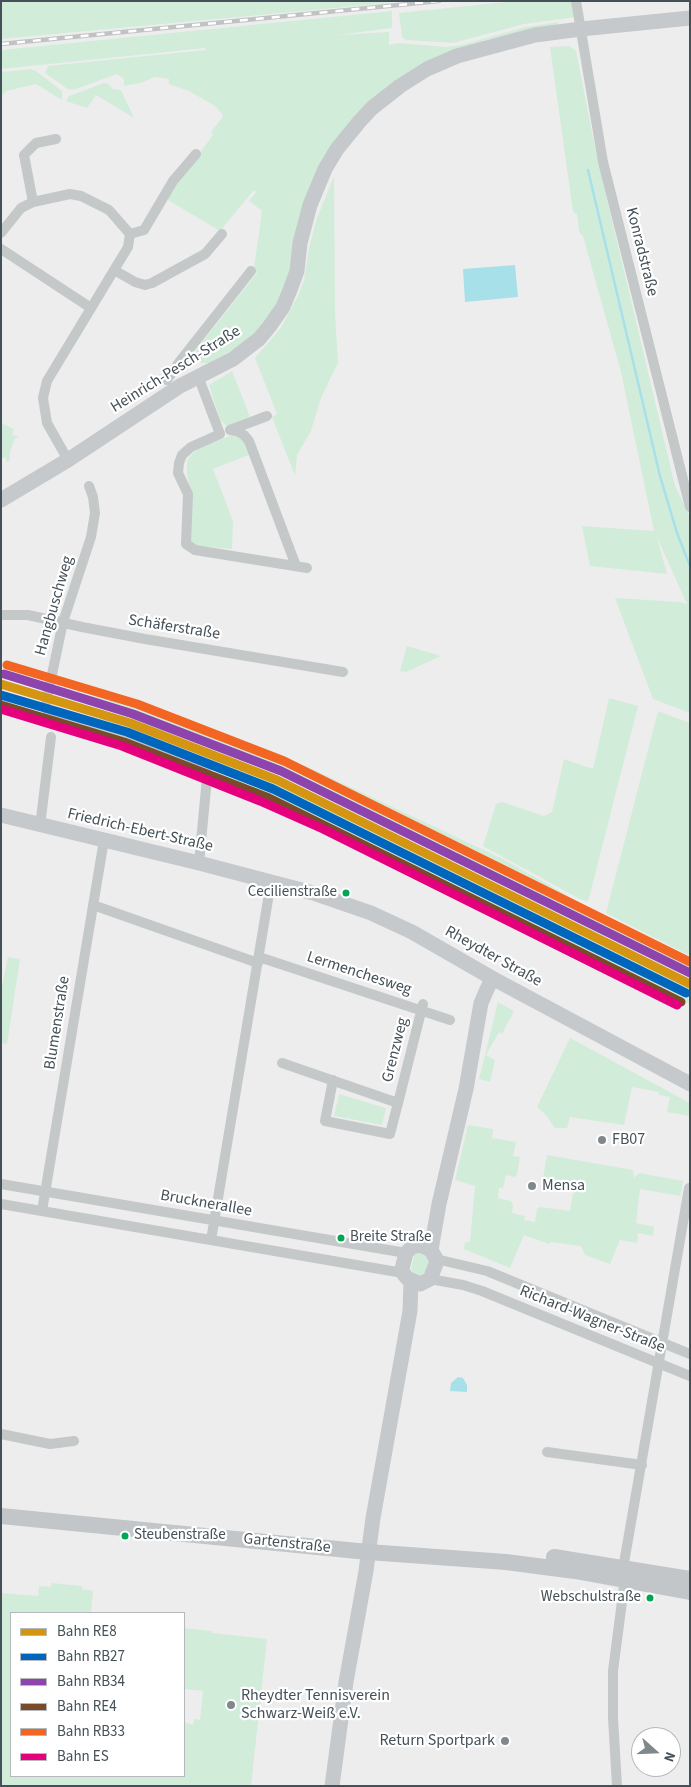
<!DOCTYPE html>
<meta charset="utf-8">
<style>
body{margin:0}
#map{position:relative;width:691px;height:1787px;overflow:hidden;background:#eeeded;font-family:"Source Sans 3",sans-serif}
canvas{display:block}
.frame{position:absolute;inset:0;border:2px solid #455158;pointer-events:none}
.legend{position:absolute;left:10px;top:1612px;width:175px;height:165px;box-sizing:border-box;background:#fff;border:1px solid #b5b9bc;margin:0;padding:6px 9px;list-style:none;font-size:15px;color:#455158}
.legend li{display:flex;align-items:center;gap:10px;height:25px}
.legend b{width:25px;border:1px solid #b5b9bc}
.north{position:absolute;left:631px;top:1727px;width:50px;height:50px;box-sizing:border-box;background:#fff;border:1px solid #b5b9bc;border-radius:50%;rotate:110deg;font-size:14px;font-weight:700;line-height:20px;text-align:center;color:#455158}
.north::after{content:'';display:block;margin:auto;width:18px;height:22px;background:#80888c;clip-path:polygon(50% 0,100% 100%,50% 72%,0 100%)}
</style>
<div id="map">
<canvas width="691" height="1787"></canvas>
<div class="frame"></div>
<ul class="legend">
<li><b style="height:6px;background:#d39512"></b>Bahn RE8</li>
<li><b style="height:6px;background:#0065bd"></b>Bahn RB27</li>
<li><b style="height:6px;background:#8e44ad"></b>Bahn RB34</li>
<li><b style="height:6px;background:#7a4b2a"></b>Bahn RE4</li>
<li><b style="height:6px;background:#f26522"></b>Bahn RB33</li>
<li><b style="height:6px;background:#e5007d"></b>Bahn ES</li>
</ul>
<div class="north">N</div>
</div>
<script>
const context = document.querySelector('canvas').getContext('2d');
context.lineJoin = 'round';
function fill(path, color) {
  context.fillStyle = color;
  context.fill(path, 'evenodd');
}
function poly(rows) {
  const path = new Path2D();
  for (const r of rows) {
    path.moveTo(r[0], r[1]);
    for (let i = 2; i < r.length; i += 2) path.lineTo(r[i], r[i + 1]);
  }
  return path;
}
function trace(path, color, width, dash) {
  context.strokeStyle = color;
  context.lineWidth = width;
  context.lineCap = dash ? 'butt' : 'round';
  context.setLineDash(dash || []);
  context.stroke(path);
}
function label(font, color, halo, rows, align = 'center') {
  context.font = font + ' "Source Sans 3",sans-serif';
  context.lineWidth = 4.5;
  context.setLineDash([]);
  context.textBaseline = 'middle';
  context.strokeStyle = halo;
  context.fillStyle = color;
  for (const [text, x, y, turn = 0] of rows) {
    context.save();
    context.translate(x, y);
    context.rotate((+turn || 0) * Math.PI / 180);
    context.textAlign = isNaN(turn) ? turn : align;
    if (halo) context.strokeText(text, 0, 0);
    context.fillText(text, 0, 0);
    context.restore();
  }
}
const green = poly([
 [1,1,389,1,389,3,1,39],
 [516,1,574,1,576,17,524,24,453,43,408,40,404,39,402,36,399,13],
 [392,11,392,28,337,35,389,32,389,45,399,43,447,47,462,45,525,27,558,22,558,26,489,39,442,55,349,126,279,305,254,334,241,345,209,363,200,363,201,361,196,352,198,347,257,273,254,268,262,211,249,201,256,192,254,190,220,231,168,200,167,197,213,135,211,132,221,119,223,115,215,106,189,91,169,84,169,79,155,77,140,83,124,86,124,79,117,74,76,89,69,90,45,73,48,66,205,50,206,48,1,69,1,50],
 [569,46,576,51,597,157,675,486,690,517,690,713,653,699,615,598,680,602,687,604,657,537,667,574,590,566,582,526,654,531,621,372,583,236,579,232,577,214,573,212,550,47],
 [31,69,36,71,62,91,62,100,36,84,6,91,1,97,1,72],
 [104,83,108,84,113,89,121,90,134,118,96,95,87,108,66,101,69,96],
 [334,176,335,313,338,363,321,398,311,431,297,455,295,476,272,417,277,414,255,358,280,329,298,296,304,280,309,248,316,221],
 [232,371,249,414,249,420,231,427,227,426,220,420,209,385],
 [1,423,14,429,12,435,18,436,17,438,15,438,10,452,10,460,7,462,5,457,1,459],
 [232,435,240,435,251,454,213,469,233,521,232,549,197,546,192,544,189,540,191,490,187,475,187,461,192,454,199,448],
 [407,646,441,656,406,672,400,671],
 [58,688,140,707,179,719,272,752,312,769,503,859,621,926,690,960,690,973,378,816,293,776,221,747,57,690],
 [609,698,638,706,588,902,578,898,483,846,496,804,502,802,544,816,552,812,564,759,593,769],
 [658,711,690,723,690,956,606,913],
 [100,717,188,748,263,778,366,826,690,988,690,1004,295,806,241,783,215,775,216,764,99,722],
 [8,957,20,959,7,1044,1,1043,1,991],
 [498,1002,514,1011,502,1034,499,1032,486,1055,495,1060,490,1082,479,1079],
 [570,1038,690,1103,690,1116,667,1112,670,1097,659,1095,659,1092,632,1087,624,1125,570,1117,567,1128,555,1128,546,1115,537,1107],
 [339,1094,386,1108,382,1125,334,1116],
 [468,1125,493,1129,492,1138,516,1142,513,1156,520,1157,517,1175,514,1177,506,1175,503,1188,499,1188,498,1198,511,1201,513,1205,512,1213,525,1216,524,1220,535,1222,537,1209,540,1207,570,1211,574,1187,545,1182,543,1178,547,1155,633,1170,634,1178,639,1173,683,1181,680,1196,640,1189,636,1223,654,1227,653,1236,638,1233,637,1243,620,1240,610,1264,585,1255,581,1246,551,1242,549,1244,524,1235,510,1268,464,1249,465,1242,470,1242,475,1186,455,1180],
 [417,1253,425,1253,429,1260,426,1271,420,1276,413,1273,411,1270,414,1256],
 [51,1583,82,1586,82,1589,93,1591,91,1613,11,1613,11,1776,184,1776,184,1722,193,1725,194,1719,200,1720,203,1691,184,1689,184,1628,212,1631,212,1633,267,1639,251,1786,1,1786,1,1593,38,1596,39,1586,51,1587]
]);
const water = poly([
 [515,265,518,297,465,302,463,269],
 [458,1377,463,1378,467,1385,467,1392,450,1391,451,1383]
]);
const stream = poly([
 [588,170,660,476,677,533,690,566]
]);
const street = poly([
 [576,1,603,162,690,507],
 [33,202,24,155,36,143,56,139],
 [1,233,21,208,33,202,70,194,81,196,109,210,130,234,128,247,47,381,43,398,47,423,68,460],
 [130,234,144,230,173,181,196,154],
 [1,249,91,308],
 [114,270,135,282,145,285,152,283,205,254,222,234],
 [198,376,220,434,191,447,182,455,179,463,178,473,188,494,186,544,195,550,307,568],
 [167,380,180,361,251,271],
 [230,430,237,431,244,435,249,441,296,566],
 [230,430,267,416],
 [89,486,93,497,95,513,91,537,63,622,46,703,46,709,50,713,163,751,200,765,206,769,207,778,199,863],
 [1,615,28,615,82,627,145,639,343,672],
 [40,826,51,737],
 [93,905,258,963],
 [259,957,450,1020],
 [282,1063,398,1103,423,1004],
 [333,1080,325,1121,390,1134,398,1103],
 [1,1184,406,1253],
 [1,1204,403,1273],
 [42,1211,104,840],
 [211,1240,271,882],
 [436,1259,487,1271,690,1354],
 [430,1279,463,1285,482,1291,690,1376],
 [1,1434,50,1444,74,1441],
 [547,1452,642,1465],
 [617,1786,613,1718,613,1671,624,1586,624,1563,689,1188]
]);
const secondary = poly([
 [1,500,68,460,180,386,233,359,259,339,269,327,283,307,290,290,297,271,300,243,310,205,325,169,337,149,359,122,372,108,400,86,427,69,457,56,535,35,581,29,690,18],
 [1,815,199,863,313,893,371,913,412,932,492,978,690,1084],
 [420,1245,431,1250,436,1259,436,1264,430,1279,420,1284,407,1278,403,1273,402,1269,406,1253,412,1247,420,1245],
 [431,1250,439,1204,466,1089,481,1003,492,978],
 [332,1786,346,1682,366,1571,373,1518,410,1311,411,1281]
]);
const primary = poly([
 [1,1516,368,1552,506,1562,575,1571,690,1592],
 [554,1557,690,1579]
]);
const rail = poly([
 [1,44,439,1]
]);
const rail1 = poly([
 [1,684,130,723,277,780,690,984]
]);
const rail2 = poly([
 [1,695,127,732,273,789,686,993]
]);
const rail3 = poly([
 [4,674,133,714,281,771,690,973]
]);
const rail4 = poly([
 [1,705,124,742,269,798,681,1002]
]);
const rail5 = poly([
 [7,665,137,704,284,761,690,962]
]);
const rail6 = poly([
 [1,709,122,746,260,801,323,829,677,1005]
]);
const markers = [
 [346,893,4.5,"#00a651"],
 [602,1140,5,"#80888c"],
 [532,1186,5,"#80888c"],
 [341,1238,4.5,"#00a651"],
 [125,1536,4.5,"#00a651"],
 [650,1598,4.5,"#00a651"],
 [231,1705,5,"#80888c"],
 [505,1741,5,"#80888c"]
];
const busNames = [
 ["Cecilienstraße",337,893],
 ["Breite Straße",350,1238,"left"],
 ["Steubenstraße",134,1536,"left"],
 ["Webschulstraße",641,1598]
];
const streetNames = [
 ["Konradstraße",641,252,76],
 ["Heinrich-Pesch-Straße",176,370,-32],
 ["Hangbuschweg",55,606,-74],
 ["Schäferstraße",174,628,9],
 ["Friedrich-Ebert-Straße",140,831,13],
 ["Rheydter Straße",493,957,29],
 ["Lermenchesweg",359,974,18],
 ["Blumenstraße",58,1023,-81],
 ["Grenzweg",396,1050,-76],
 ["Brucknerallee",206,1204,10],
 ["Richard-Wagner-Straße",592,1320,22],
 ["Gartenstraße",287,1544,6]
];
const poiNames = [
 ["FB07",612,1140],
 ["Mensa",542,1186],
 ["Rheydter Tennisverein",241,1696],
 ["Schwarz-Weiß e.V.",241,1714],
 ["Return Sportpark",495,1741,"right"]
];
fill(green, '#d2ecda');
fill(water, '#a8e0e9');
trace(stream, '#a8e0e9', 2.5);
trace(street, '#c4c8c9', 10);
trace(secondary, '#c6c9cb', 15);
trace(primary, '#c2c6c8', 16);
trace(rail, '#c0c2c4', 4.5);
trace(rail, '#fff', 2.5, [8]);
trace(rail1, '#d39512', 9);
trace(rail2, '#0065bd', 9);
trace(rail3, '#8e44ad', 9);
trace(rail4, '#7a4b2a', 9);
trace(rail5, '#f26522', 9);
trace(rail6, '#e5007d', 9);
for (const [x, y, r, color] of markers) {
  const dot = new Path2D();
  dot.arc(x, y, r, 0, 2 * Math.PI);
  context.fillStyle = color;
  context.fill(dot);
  trace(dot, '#fff', 2);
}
label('15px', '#455158', '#fff', busNames, 'right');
label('16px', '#455158', '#fff', streetNames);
label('16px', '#455158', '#fff', poiNames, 'left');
</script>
